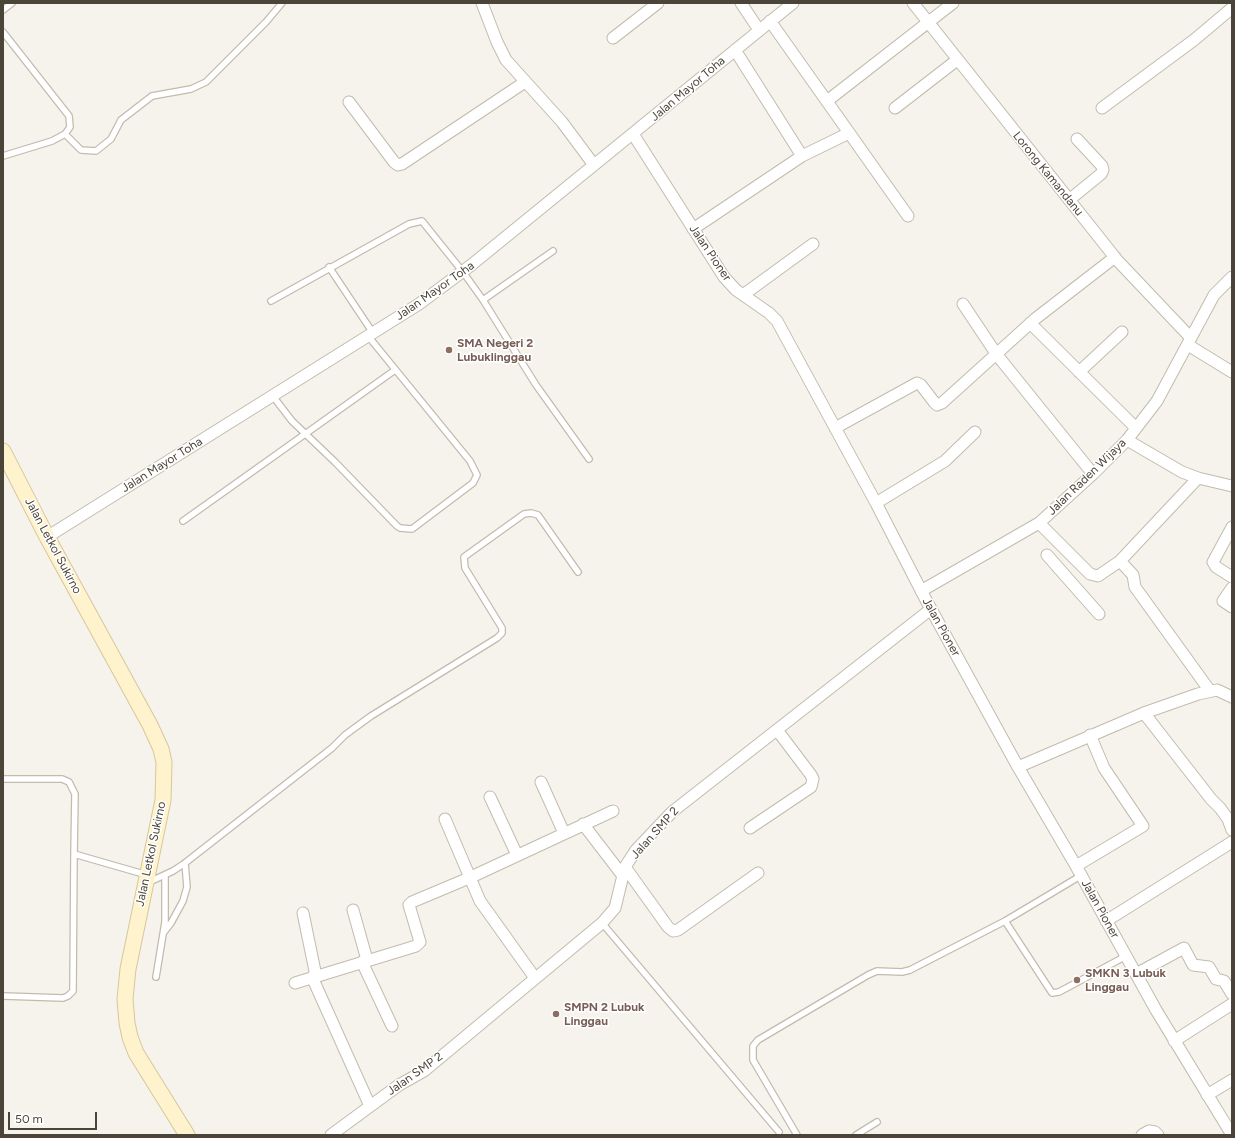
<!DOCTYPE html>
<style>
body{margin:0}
#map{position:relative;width:1235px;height:1138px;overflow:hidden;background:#f6f3ec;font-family:Figtree,sans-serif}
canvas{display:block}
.frame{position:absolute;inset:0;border:4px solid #4b4439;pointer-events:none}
.scale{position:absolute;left:8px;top:1112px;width:89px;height:18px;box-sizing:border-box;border:2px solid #4b4439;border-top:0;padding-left:5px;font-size:12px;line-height:14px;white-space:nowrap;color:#4b4439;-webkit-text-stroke:3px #fff;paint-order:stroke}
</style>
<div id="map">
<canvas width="1235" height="1138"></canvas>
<div class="frame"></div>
<div class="scale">50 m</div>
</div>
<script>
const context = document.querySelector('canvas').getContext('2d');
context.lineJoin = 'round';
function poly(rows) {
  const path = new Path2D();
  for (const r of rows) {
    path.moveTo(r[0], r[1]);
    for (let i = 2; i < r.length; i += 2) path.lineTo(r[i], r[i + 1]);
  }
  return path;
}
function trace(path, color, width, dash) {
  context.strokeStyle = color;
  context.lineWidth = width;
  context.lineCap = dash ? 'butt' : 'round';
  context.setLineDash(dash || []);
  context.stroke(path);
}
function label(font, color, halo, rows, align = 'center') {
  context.font = font + ' Figtree,sans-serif';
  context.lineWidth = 3;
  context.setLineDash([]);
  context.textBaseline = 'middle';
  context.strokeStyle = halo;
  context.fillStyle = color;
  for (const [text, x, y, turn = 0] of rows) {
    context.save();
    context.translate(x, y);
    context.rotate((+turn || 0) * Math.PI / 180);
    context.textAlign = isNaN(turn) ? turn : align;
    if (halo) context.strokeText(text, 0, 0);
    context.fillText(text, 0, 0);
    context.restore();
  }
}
const service = poly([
 [3,10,12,3],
 [3,32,69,116,70,127,65,134,52,141,3,156],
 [65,134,81,150,96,151,111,139,121,120,152,96,191,89,206,82,266,22,282,3],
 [329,267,373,333],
 [483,300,553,251],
 [271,301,409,224,422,221,463,272,483,300,536,385,589,459],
 [272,395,292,421,335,462,397,526,400,528,412,529,473,483,477,475,470,461,368,336],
 [183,521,395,370],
 [3,779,62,779,69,782,75,794,74,854,147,875],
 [147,883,173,871,185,863,332,748,345,735,371,716,497,638,502,633,502,628,465,568,464,557,524,514,531,513,538,515,578,572],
 [1005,921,1082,875],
 [602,923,779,1132],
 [164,932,171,923,183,901,187,887,185,863],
 [156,977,165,922,165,875],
 [3,996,63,998,68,996,73,991,74,854],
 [797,1135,753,1060,753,1046,758,1040,868,975,877,971,902,972,910,970,1005,921,1052,993,1059,992,1126,956],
 [856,1135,877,1122]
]);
const minor = poly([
 [482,3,497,42,506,60,562,122,594,165],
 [741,3,759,30],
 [913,3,1117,260,1191,338],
 [770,21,908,216],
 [613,38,658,3],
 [735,50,802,156],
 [827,101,953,3],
 [349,102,394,162,398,165,402,164,525,82],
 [895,108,957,60],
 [1102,108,1194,40,1232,8],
 [633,134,724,277,736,290,769,313,777,321,876,503,926,600,1018,767,1076,866,1156,1010,1232,1135],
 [1069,200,1101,174,1103,170,1102,166,1077,139],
 [693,229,802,156,849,133],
 [743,295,813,244],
 [963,304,997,355,1093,474],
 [1030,323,1136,428],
 [1188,345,1232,372],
 [1079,372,1122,332],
 [835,428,917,383,921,385,934,402,937,405,942,403,1035,319,1115,257],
 [1127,440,1182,472,1198,478,1232,486],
 [876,503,945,461,975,432],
 [1039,523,1090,574,1098,576,1120,561,1198,478],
 [1232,527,1213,562,1216,567,1232,577],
 [47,537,419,304,470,266,793,3],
 [1047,555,1099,614],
 [1120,561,1133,575,1135,587,1210,691],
 [1232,588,1223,601,1232,607],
 [921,591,1039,523,1093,474,1127,440,1157,401,1214,295,1232,277],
 [1144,713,1211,799,1220,808,1228,819,1232,830],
 [1018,767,1144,713,1198,694,1217,690,1232,697],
 [541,782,564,833],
 [490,797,517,855],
 [445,819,480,901,535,978],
 [583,824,623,876],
 [750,828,811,787,813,779,811,775,777,730],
 [1076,866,1143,826,1104,768,1090,735],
 [625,867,668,927,673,931,678,930,758,873],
 [353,910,367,960],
 [303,913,316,976],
 [1106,921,1232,842],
 [362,962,392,1026],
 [1136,974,1184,948,1193,965,1209,967,1216,979,1224,981,1232,994],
 [312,977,370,1106],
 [295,983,416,946,420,942,409,905,412,902,469,878,613,811],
 [1174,1041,1232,1004],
 [1207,1095,1232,1080],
 [331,1135,399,1085,424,1071,602,923,615,908,625,867,636,850,672,812,931,609],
 [1142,1135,1149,1131,1155,1132,1158,1135]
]);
const secondary = poly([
 [3,451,47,537,150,725,161,749,164,762,163,800,128,969,125,999,127,1023,130,1037,136,1053,187,1135]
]);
const markers = [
 [449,350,4,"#8d6e63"],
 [1077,980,4,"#8d6e63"],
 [556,1014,4,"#8d6e63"]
];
const streetNames = [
 ["Jalan Mayor Toha",688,89,-40],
 ["Lorong Kamandanu",1048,174,51],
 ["Jalan Pioner",710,253,56],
 ["Jalan Mayor Toha",435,291,-35],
 ["Jalan Mayor Toha",162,465,-32],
 ["Jalan Raden Wijaya",1087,477,-44],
 ["Jalan Letkol Sukirno",53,546,62],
 ["Jalan Pioner",941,627,61],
 ["Jalan SMP 2",655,833,-48],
 ["Jalan Letkol Sukirno",151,854,-78],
 ["Jalan Pioner",1100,909,61],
 ["Jalan SMP 2",415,1074,-35]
];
const educationNames = [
 ["SMA Negeri 2",457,343],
 ["Lubuklinggau",457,357],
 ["SMKN 3 Lubuk",1085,973],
 ["Linggau",1085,987],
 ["SMPN 2 Lubuk",564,1007],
 ["Linggau",564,1021]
];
trace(service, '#c2bbae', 8);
trace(minor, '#c2bbae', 13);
trace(secondary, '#d6c79b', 17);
trace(service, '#fff', 5.5);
trace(minor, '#fff', 11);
trace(secondary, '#fff3cd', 15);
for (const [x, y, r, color] of markers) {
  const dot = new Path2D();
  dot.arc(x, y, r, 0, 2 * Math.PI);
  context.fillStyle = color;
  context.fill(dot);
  trace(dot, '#fff', 1.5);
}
label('12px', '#4b4439', '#fff', streetNames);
label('bold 12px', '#785e54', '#fff', educationNames, 'left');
</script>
